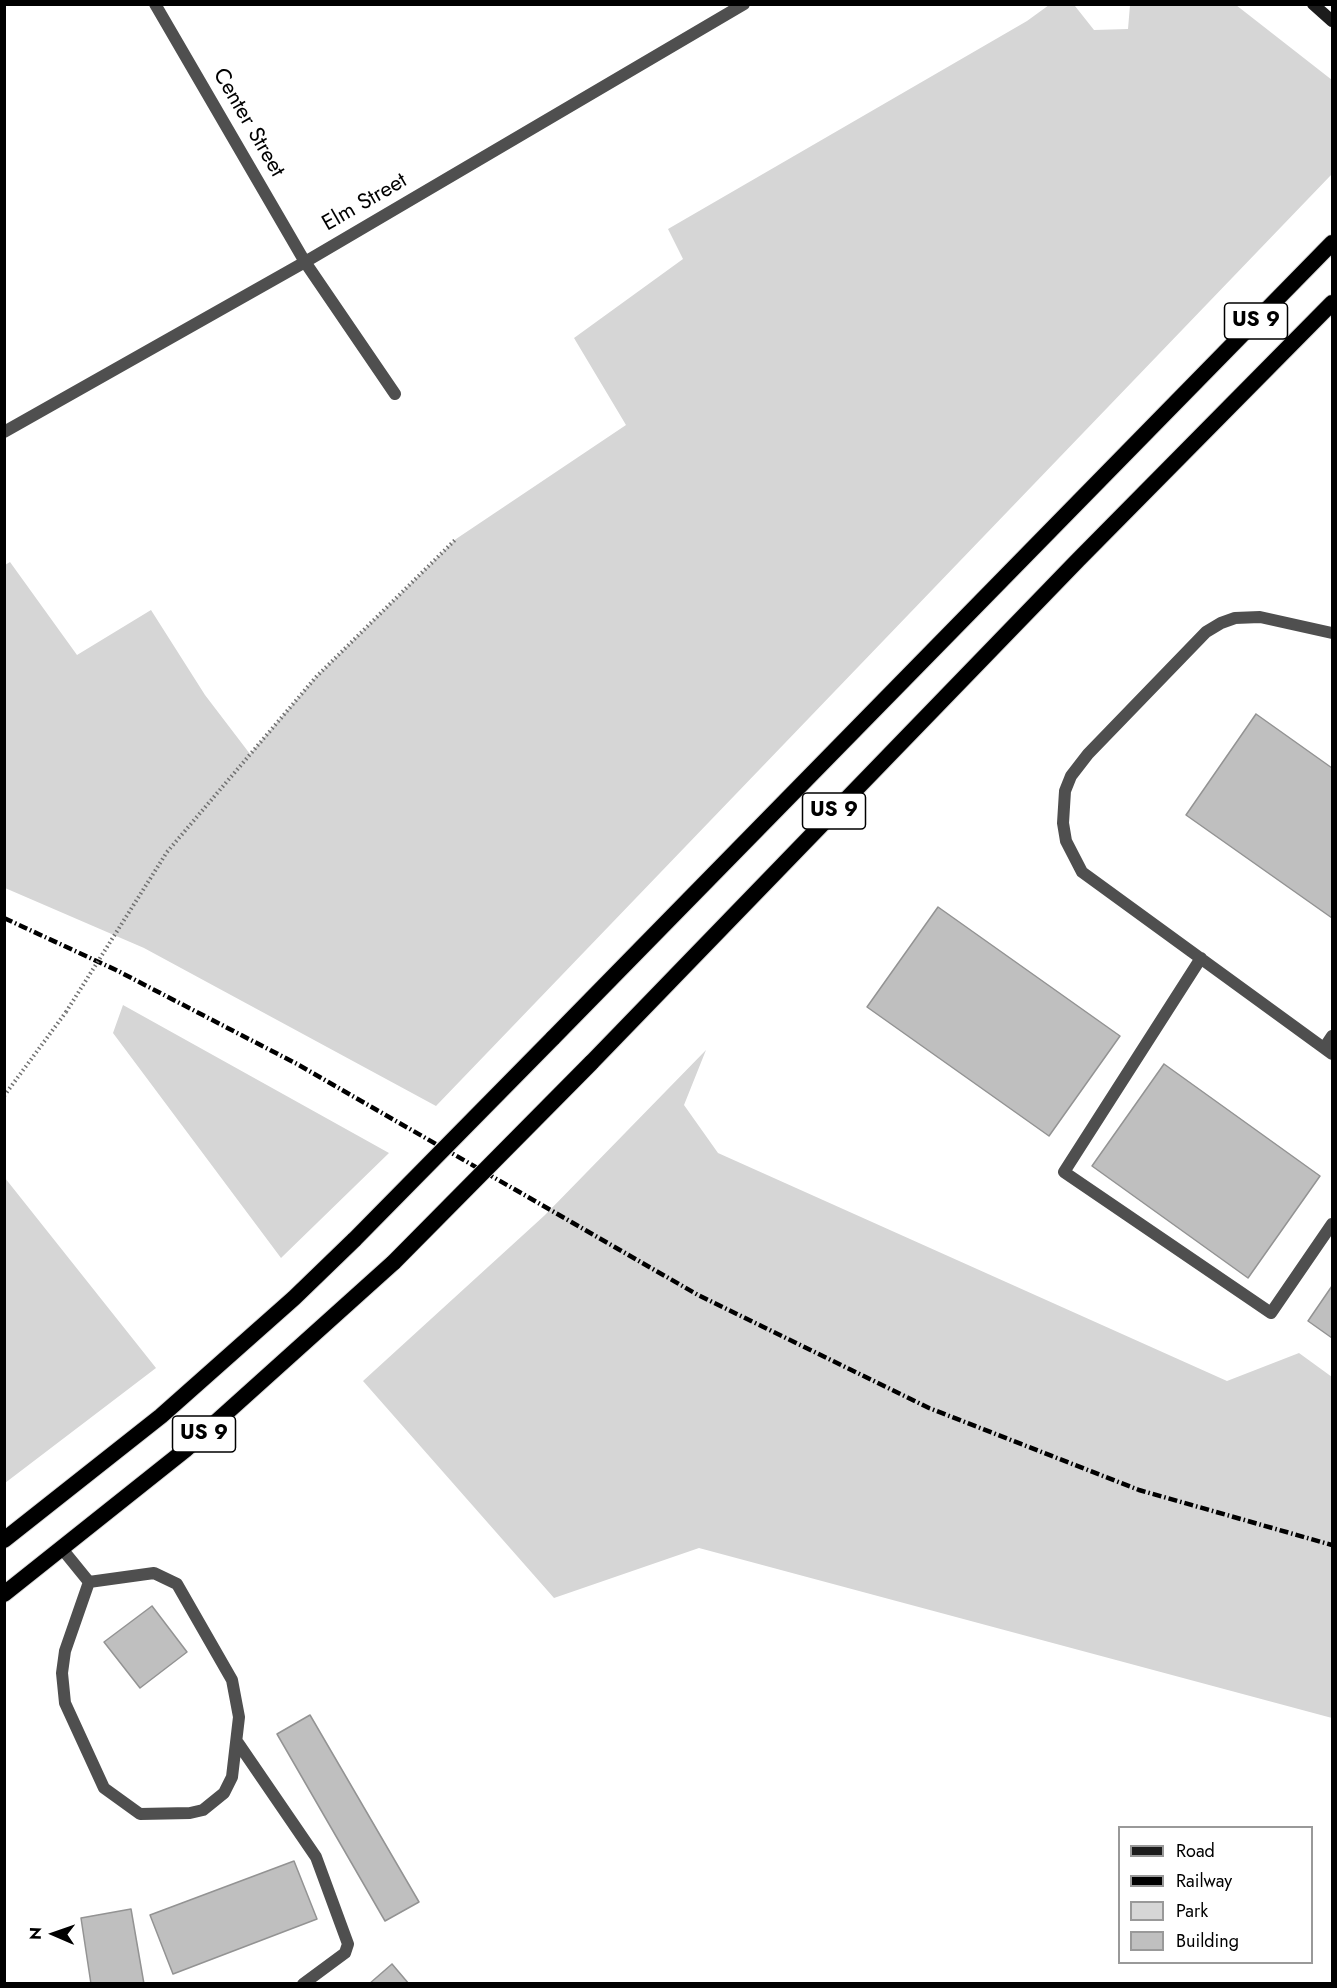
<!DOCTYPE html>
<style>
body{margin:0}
#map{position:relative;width:1337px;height:1988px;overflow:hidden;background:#fff;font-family:Jost,sans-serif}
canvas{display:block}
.frame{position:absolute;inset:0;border:6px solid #000;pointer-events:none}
.legend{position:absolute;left:1118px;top:1826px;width:195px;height:138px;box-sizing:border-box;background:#fff;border:2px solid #999;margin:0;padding:8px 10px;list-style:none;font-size:18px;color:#000}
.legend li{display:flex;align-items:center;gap:12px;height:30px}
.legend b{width:30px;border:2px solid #999}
.north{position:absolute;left:24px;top:1904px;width:60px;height:60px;-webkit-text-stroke:4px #fff;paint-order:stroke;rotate:272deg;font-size:16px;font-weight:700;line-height:24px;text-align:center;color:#000}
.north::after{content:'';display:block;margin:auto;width:21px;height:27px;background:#000;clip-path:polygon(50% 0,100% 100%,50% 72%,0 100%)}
</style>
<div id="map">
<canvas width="1337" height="1988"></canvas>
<div class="frame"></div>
<ul class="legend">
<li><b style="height:8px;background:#1c1c1c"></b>Road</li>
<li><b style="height:8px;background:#000"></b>Railway</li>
<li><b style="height:16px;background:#d6d6d6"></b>Park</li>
<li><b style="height:16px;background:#bfbfbf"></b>Building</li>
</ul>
<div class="north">N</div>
</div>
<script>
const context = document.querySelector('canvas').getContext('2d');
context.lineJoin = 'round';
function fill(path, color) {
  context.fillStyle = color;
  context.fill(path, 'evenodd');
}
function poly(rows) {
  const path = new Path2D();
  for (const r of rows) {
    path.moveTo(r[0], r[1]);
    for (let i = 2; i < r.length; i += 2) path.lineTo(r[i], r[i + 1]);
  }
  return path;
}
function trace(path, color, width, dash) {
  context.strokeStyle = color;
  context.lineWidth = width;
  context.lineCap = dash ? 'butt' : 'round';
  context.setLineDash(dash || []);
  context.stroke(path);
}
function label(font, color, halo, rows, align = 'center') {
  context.font = font + ' Jost,sans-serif';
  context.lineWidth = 4.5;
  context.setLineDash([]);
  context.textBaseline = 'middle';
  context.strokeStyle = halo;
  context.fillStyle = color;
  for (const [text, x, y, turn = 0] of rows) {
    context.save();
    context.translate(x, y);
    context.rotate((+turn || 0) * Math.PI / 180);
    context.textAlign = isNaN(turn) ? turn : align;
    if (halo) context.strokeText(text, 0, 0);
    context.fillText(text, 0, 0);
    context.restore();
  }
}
const green = poly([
 [1049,5,1075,6,1094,30,1128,29,1130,5,1236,5,1332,80,1332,174,436,1106,144,948,5,888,5,565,10,562,77,655,151,610,205,695,250,754,316,677,456,539,626,425,574,338,683,259,668,229,1027,21],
 [123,1005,389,1153,281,1258,113,1033],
 [706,1050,684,1105,718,1153,1227,1381,1299,1353,1332,1377,1332,1718,699,1548,554,1598,363,1381,545,1215],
 [5,1178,156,1368,5,1483,4,1483]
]);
const building = poly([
 [1256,714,1332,768,1332,918,1186,815,1256,714],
 [938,907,1120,1036,1049,1136,867,1007,938,907],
 [1164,1064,1320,1176,1248,1278,1092,1166,1164,1064],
 [1332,1286,1332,1338,1308,1321,1332,1286],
 [152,1606,187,1652,140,1688,104,1642,152,1606],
 [310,1715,419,1902,385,1921,277,1734,310,1715],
 [294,1861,317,1919,173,1974,150,1915,294,1861],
 [131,1909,144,1984,91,1984,81,1918,131,1909],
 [392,1964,409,1984,369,1984,392,1964]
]);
const path = poly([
 [167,852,316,677,456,539],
 [4,1096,66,1012]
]);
const service = poly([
 [1332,633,1260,617,1235,618,1221,623,1206,632,1088,754,1071,776,1065,791,1063,823,1066,841,1082,872,1332,1054],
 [1201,958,1064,1172,1271,1313,1332,1224],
 [1324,1048,1332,1036],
 [63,1550,89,1582,65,1651,62,1673,65,1703,104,1788,140,1814,190,1813,203,1810,224,1793,232,1777,239,1717,232,1680,177,1584,154,1573,89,1582],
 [238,1743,316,1857,348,1944,345,1953,303,1984]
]);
const minor = poly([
 [155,4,305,262,395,394],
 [4,432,305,262,744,4]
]);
const secondary = poly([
 [1313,4,1332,21]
]);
const trunk = poly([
 [552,1039,1332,243],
 [591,1063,1078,560,1332,303],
 [4,1540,161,1416,294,1298,355,1239],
 [4,1594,185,1450,394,1262]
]);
const rail = poly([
 [4,918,116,970,297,1064,698,1295,929,1408,1139,1490,1332,1545]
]);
const pathBridge = poly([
 [66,1012,167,852]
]);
const trunkBridge = poly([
 [355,1239,552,1039],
 [394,1262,591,1063]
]);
const shields = [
 [1256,321,63],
 [834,811,63],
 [204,1434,63]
];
const shieldNames = [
 ["US 9",1256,321],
 ["US 9",834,811],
 ["US 9",204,1434]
];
const streetNames = [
 ["Center Street",248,123,60],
 ["Elm Street",365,203,-30]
];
fill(green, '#d6d6d6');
fill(building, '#bfbfbf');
trace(building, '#939393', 1.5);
trace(trunk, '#dbdbdb', 18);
trace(path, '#717171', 4, [1.5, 3]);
trace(service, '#4f4f4f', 12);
trace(minor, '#4f4f4f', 12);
trace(secondary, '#1c1c1c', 12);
trace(trunk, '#000', 16);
trace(rail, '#000', 4.5, [9, 3, 1.5, 3]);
trace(trunkBridge, '#dbdbdb', 18, []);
trace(pathBridge, '#717171', 4, [1.5, 3]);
trace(trunkBridge, '#000', 16);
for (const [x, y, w] of shields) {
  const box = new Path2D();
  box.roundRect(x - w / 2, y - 18, w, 36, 4.5);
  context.fillStyle = '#fff';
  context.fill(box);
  trace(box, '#000', 1.5);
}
label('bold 21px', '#000', null, shieldNames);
label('22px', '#000', '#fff', streetNames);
</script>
